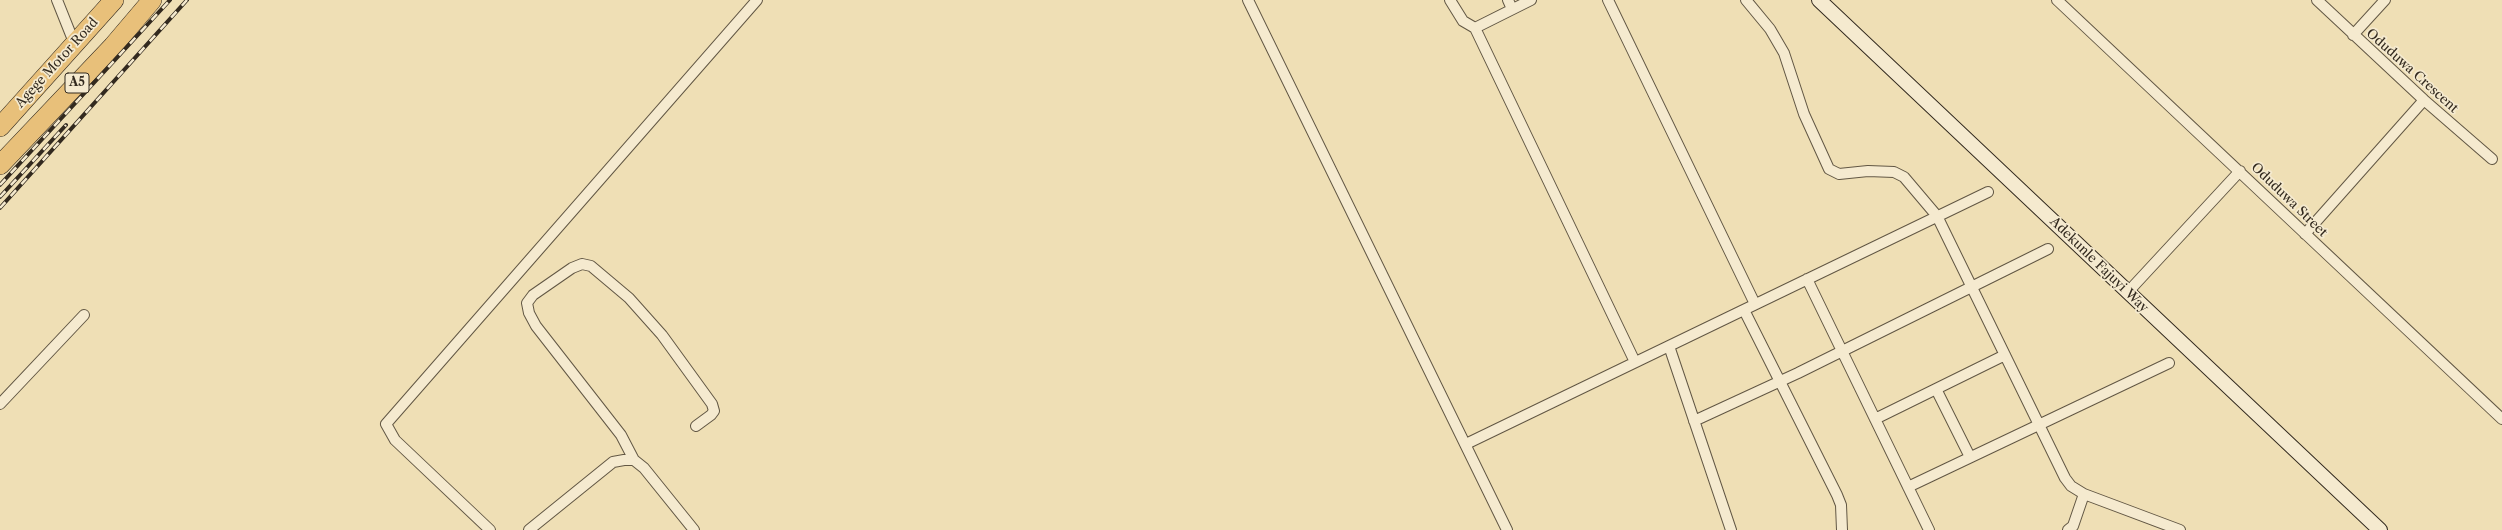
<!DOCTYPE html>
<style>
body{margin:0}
canvas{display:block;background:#efdfb5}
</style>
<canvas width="2502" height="530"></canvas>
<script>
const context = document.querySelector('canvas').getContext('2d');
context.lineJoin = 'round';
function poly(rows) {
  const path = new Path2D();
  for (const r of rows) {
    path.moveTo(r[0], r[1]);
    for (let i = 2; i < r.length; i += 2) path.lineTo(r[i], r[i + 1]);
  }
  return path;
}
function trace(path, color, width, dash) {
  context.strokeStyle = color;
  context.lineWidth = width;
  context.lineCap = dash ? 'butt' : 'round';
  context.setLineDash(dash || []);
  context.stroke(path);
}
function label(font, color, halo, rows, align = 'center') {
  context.font = font + ' "Libre Caslon Text",serif';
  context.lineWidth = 3.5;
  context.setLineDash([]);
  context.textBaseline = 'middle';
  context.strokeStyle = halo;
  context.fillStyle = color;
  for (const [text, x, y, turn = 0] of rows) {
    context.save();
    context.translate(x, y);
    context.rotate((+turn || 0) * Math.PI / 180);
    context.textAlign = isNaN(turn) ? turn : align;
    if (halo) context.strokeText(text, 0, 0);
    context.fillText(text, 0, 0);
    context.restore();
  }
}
const street = poly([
 [57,0,75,45],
 [1248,0,1507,530],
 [1450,0,1463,21,1475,28,1635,362],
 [1508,0,1512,9],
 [1608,0,1755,304],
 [1746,0,1770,29,1784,53,1804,114,1829,169,1839,174,1868,171,1894,172,1904,177,1937,216,2065,478,2071,486,2084,494,2180,530],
 [2057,0,2502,419],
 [2317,0,2424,100,2492,159],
 [1475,28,1531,0],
 [2353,35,2385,0],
 [2305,234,2424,100],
 [1807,279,1929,530],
 [2127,293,2240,171],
 [1744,310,1837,495,1841,505,1842,530],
 [1669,346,1731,530],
 [1936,389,1970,457],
 [0,404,84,315],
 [1875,419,2005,355],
 [1694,421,1798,373,2048,249],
 [1466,444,1988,192],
 [634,460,621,435,536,326,529,313,527,303,533,295,572,268,582,264,591,266,629,298,662,335,712,404,714,411,711,415,696,426],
 [1908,487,2169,363],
 [490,530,395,440,386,424,757,0],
 [529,530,613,462,624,460,634,460,644,468,694,530],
 [2068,530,2073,526,2084,494]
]);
const secondary = poly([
 [1819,0,2380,530]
]);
const highway = poly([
 [0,127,114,0],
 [0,165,113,46,152,0]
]);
const rail = poly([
 [0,185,170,0],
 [0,197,66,125],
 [0,208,187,0]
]);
const shields = [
 [77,83,24]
];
const shieldNames = [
 ["A5",77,83]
];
const streetNames = [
 ["Agege Motor Road",57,63,-48],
 ["Oduduwa Crescent",2412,71,42],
 ["Oduduwa Street",2289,200,44],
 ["Adekunle Fajuyi Way",2099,265,44]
];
trace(street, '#625744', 12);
trace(secondary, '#332a1f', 16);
trace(highway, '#332a1f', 20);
trace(street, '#f5eacf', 10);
trace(secondary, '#f5eacf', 14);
trace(highway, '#e8c07a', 19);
trace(rail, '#332a1f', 4);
trace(rail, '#f5eacf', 2.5, [8]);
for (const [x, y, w] of shields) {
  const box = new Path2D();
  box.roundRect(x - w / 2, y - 10, w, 20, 3);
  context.fillStyle = '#f5eacf';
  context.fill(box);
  trace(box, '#332a1f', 1);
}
label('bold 12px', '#332a1f', null, shieldNames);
label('13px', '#332a1f', '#f5eacf', streetNames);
</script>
